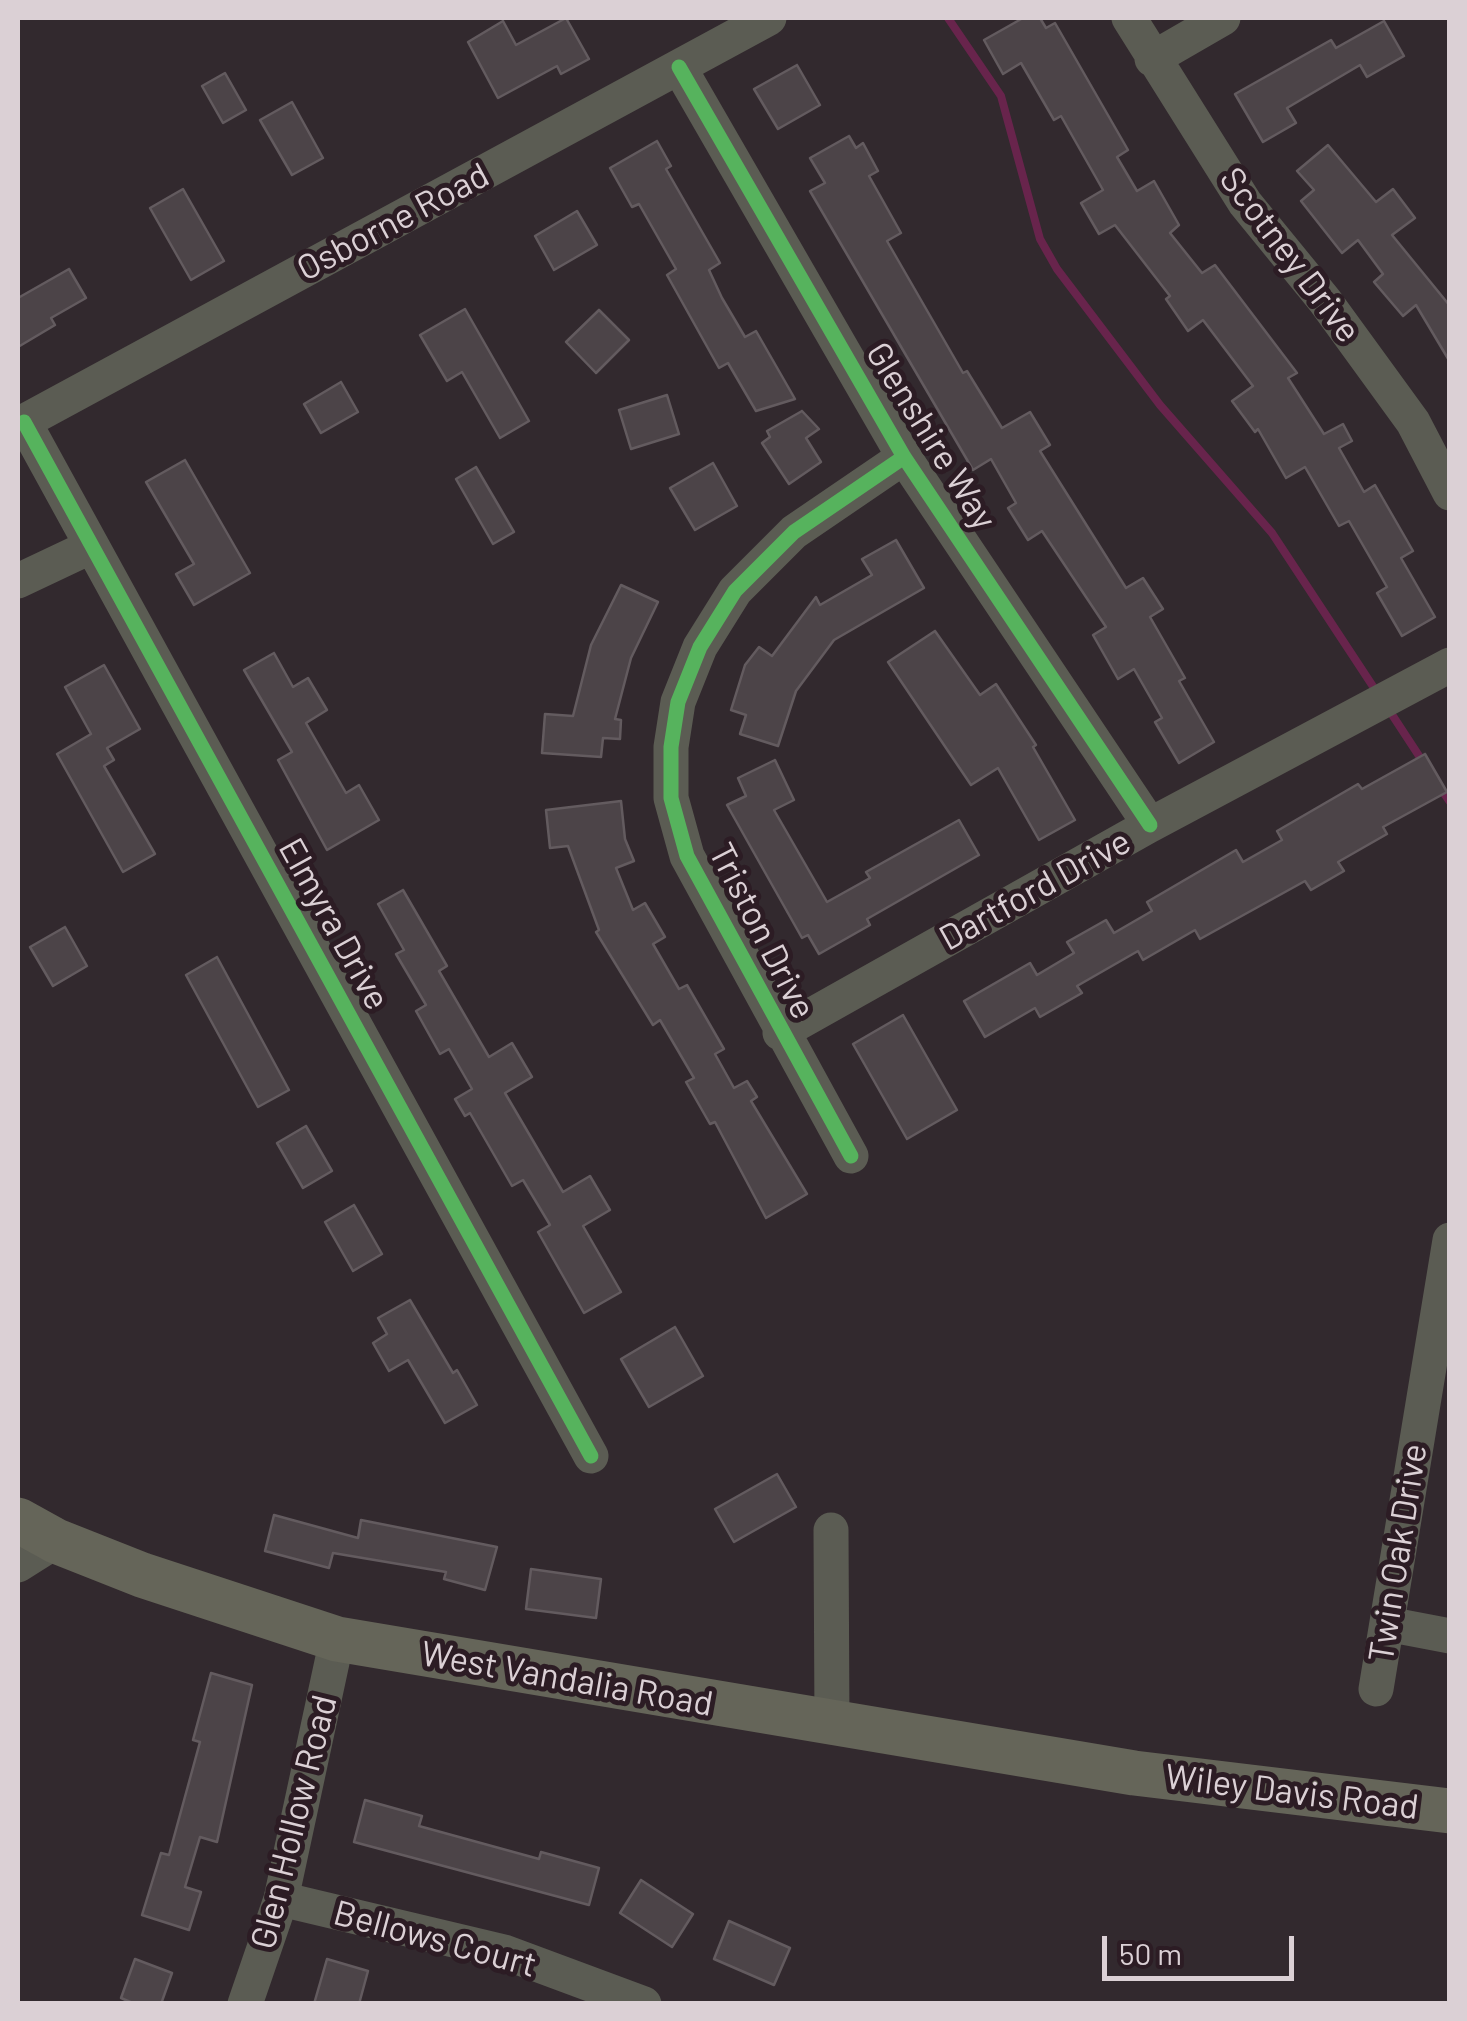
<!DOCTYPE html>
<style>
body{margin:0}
#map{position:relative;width:1467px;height:2021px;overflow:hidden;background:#32292e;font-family:Barlow,sans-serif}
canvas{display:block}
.frame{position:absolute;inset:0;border:20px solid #dbd0d5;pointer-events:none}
.scale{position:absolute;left:1102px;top:1936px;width:192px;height:45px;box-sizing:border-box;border:5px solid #dbd0d5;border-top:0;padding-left:12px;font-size:30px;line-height:35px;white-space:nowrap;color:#dbd0d5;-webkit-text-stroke:8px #2c1c24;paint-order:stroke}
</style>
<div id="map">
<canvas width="1467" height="2021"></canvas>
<div class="frame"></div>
<div class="scale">50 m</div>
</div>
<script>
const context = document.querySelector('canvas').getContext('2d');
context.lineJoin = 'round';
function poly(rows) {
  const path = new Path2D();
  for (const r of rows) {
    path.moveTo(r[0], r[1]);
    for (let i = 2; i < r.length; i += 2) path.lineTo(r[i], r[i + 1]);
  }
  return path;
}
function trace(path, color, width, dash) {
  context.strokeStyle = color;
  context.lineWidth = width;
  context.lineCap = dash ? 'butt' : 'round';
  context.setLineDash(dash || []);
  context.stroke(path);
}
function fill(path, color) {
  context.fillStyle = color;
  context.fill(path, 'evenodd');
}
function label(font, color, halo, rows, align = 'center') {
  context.font = font + ' Barlow,sans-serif';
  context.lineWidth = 10;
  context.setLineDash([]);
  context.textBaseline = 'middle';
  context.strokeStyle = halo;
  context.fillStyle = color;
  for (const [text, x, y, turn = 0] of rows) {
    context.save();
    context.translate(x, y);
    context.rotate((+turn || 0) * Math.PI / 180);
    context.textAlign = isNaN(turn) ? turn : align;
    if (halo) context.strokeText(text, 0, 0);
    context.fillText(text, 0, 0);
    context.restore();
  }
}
const stream = poly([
 [948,18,1001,96,1040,239,1057,269,1160,405,1272,533,1378,694],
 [1389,710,1425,765],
 [1438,785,1450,802]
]);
const building = poly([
 [566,18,589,59,561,74,557,66,498,98,468,42,503,21,516,45,566,18],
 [1023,18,1040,18,1046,28,1055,23,1128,150,1117,157,1137,191,1154,181,1179,225,1170,233,1202,273,1215,265,1297,373,1288,378,1324,434,1343,424,1352,441,1339,448,1364,492,1375,485,1413,551,1401,558,1435,617,1402,636,1377,593,1387,587,1349,521,1339,526,1305,467,1286,478,1258,429,1255,432,1232,401,1253,386,1203,320,1188,331,1166,299,1170,296,1115,225,1099,234,1081,203,1103,190,1061,116,1054,120,1021,63,1003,74,984,40,1023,18],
 [1384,21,1404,56,1367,77,1360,65,1287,108,1296,123,1263,142,1235,94,1331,40,1336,48,1384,21],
 [797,65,820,105,778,129,754,89,797,65],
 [225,73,246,110,223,123,202,86,225,73],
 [292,102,323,158,292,175,260,120,292,102],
 [849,136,856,148,863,143,878,171,869,176,901,233,887,241,963,373,967,371,1002,428,1030,412,1050,445,1040,451,1126,588,1143,578,1163,609,1150,617,1185,678,1179,681,1214,742,1179,763,1155,722,1162,718,1134,669,1118,679,1093,635,1106,627,1042,531,1028,540,1008,508,1016,503,991,459,973,470,810,191,825,183,810,158,849,136],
 [657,141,671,166,666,169,720,263,709,270,722,298,745,337,756,331,795,399,756,411,728,363,719,368,667,275,676,269,639,204,632,207,610,168,657,141],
 [1328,145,1376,202,1393,189,1415,218,1392,235,1450,306,1450,362,1416,305,1403,316,1374,282,1383,274,1358,240,1342,253,1301,201,1314,190,1297,171,1328,145],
 [183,189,224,261,191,280,150,208,183,189],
 [577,211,597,245,554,270,535,236,577,211],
 [69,269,86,298,51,318,55,325,18,347,18,298,69,269],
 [465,309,529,421,500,438,462,372,447,381,420,335,465,309],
 [599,310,629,340,596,373,566,342,599,310],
 [341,382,358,412,321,433,304,404,341,382],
 [667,395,679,434,631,449,619,410,667,395],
 [802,411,819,429,806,438,821,462,789,484,762,443,770,437,767,431,802,411],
 [185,460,250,573,194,605,176,574,194,564,146,482,185,460],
 [713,463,737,506,695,530,670,488,713,463],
 [476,467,514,532,493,544,456,479,476,467],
 [896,540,924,588,834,640,796,691,778,746,740,734,746,715,731,710,745,665,759,647,772,656,816,597,820,605,872,575,862,559,896,540],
 [621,585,658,602,631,658,615,719,621,720,620,739,603,738,601,757,542,753,545,714,573,716,591,645,621,585],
 [935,631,980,695,996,684,1036,745,1033,747,1075,820,1039,840,998,768,971,785,888,662,935,631],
 [274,653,293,687,308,678,327,710,306,723,346,793,359,785,379,820,327,850,278,760,292,752,244,670,274,653],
 [104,665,140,729,107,748,114,760,104,766,155,854,123,872,57,754,91,734,65,687,104,665],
 [1425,754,1447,792,1383,827,1387,834,1338,862,1344,871,1311,890,1305,881,1200,939,1195,930,1143,960,1138,951,1077,986,1082,993,1040,1017,1035,1008,985,1037,964,1001,1030,963,1037,975,1074,953,1067,942,1106,920,1114,933,1152,911,1147,902,1236,850,1243,862,1282,840,1277,831,1358,784,1362,789,1425,754],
 [775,760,794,800,774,810,827,902,870,878,866,872,959,820,979,855,867,919,870,925,819,954,808,935,802,938,727,805,746,796,738,778,775,760],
 [621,801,625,839,634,861,616,868,633,910,645,903,665,937,653,944,679,989,687,985,724,1049,715,1054,734,1088,747,1081,757,1097,751,1101,807,1194,766,1218,715,1122,710,1124,686,1082,694,1078,660,1020,653,1025,596,932,599,930,568,846,550,848,546,810,621,801],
 [403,890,447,966,439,971,489,1057,512,1043,532,1077,505,1093,563,1192,590,1176,610,1210,583,1226,621,1292,584,1313,538,1232,550,1225,523,1180,512,1186,470,1113,465,1116,455,1099,472,1089,449,1049,440,1054,416,1011,426,1005,396,954,404,950,378,904,403,890],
 [65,927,87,966,53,986,30,947,65,927],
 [217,957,289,1090,258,1107,186,975,217,957],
 [903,1015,957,1110,907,1139,853,1044,903,1015],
 [306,1126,332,1171,303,1188,277,1143,306,1126],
 [354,1205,382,1254,353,1271,325,1222,354,1205],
 [410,1300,453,1373,457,1370,477,1405,445,1423,408,1360,389,1371,373,1343,387,1334,378,1318,410,1300],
 [675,1327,703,1376,649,1407,621,1359,675,1327],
 [777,1474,796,1507,734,1542,715,1509,777,1474],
 [274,1515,358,1538,361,1520,497,1547,485,1590,444,1579,446,1572,333,1553,329,1568,265,1551,274,1515],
 [531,1569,601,1579,596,1618,526,1609,531,1569],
 [211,1673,252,1685,217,1842,200,1837,185,1887,201,1892,189,1930,142,1915,161,1853,169,1855,200,1742,193,1740,211,1673],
 [365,1800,422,1816,419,1826,539,1859,541,1852,599,1868,589,1905,354,1842,365,1800],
 [641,1880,693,1914,672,1947,620,1913,641,1880],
 [729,1921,790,1948,774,1985,714,1959,729,1921],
 [135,1959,172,1973,161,2004,135,2004,121,1998,135,1959],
 [327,1959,368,1971,359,2004,314,2004,327,1959]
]);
const minor = poly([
 [1129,18,1245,203,1325,301,1413,422,1450,493],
 [1152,59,1223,18],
 [679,67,904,457,1150,825],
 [24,422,591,1456],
 [18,425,769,18],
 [18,581,92,546],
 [780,1033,1150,825,1450,665],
 [851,1156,687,856,671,798,671,747,678,702,700,647,735,591,794,532,904,457],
 [831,1530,832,1724],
 [18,1565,56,1541],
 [1387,1624,1450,1636],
 [1376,1689,1450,1240],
 [281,1899,504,1952,644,2004],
 [245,2004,281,1899,337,1639]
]);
const major = poly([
 [18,1520,56,1541,142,1575,337,1639,1134,1773,1450,1811]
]);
const cycleway = poly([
 [679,67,904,457,1150,825],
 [24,422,591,1456],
 [851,1156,687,856,671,798,671,747,678,702,700,647,735,591,794,532,904,457]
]);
const streetNames = [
 ["Osborne Road",393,222,-28],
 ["Scotney Drive",1290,255,53],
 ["Glenshire Way",931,436,58],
 ["Dartford Drive",1035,890,-29],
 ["Elmyra Drive",334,924,61],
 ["Triston Drive",762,931,63],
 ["Twin Oak Drive",1398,1553,-81],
 ["West Vandalia Road",567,1679,10],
 ["Wiley Davis Road",1292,1792,7],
 ["Glen Hollow Road",294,1822,-76],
 ["Bellows Court",435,1939,15]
];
trace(stream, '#68244c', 8);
fill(building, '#4c4448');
trace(building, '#635b5f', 2.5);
trace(minor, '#5b5c53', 35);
trace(major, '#656559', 45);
trace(cycleway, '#56b35d', 15);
label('35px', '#dbd0d5', '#2c1c24', streetNames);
</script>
